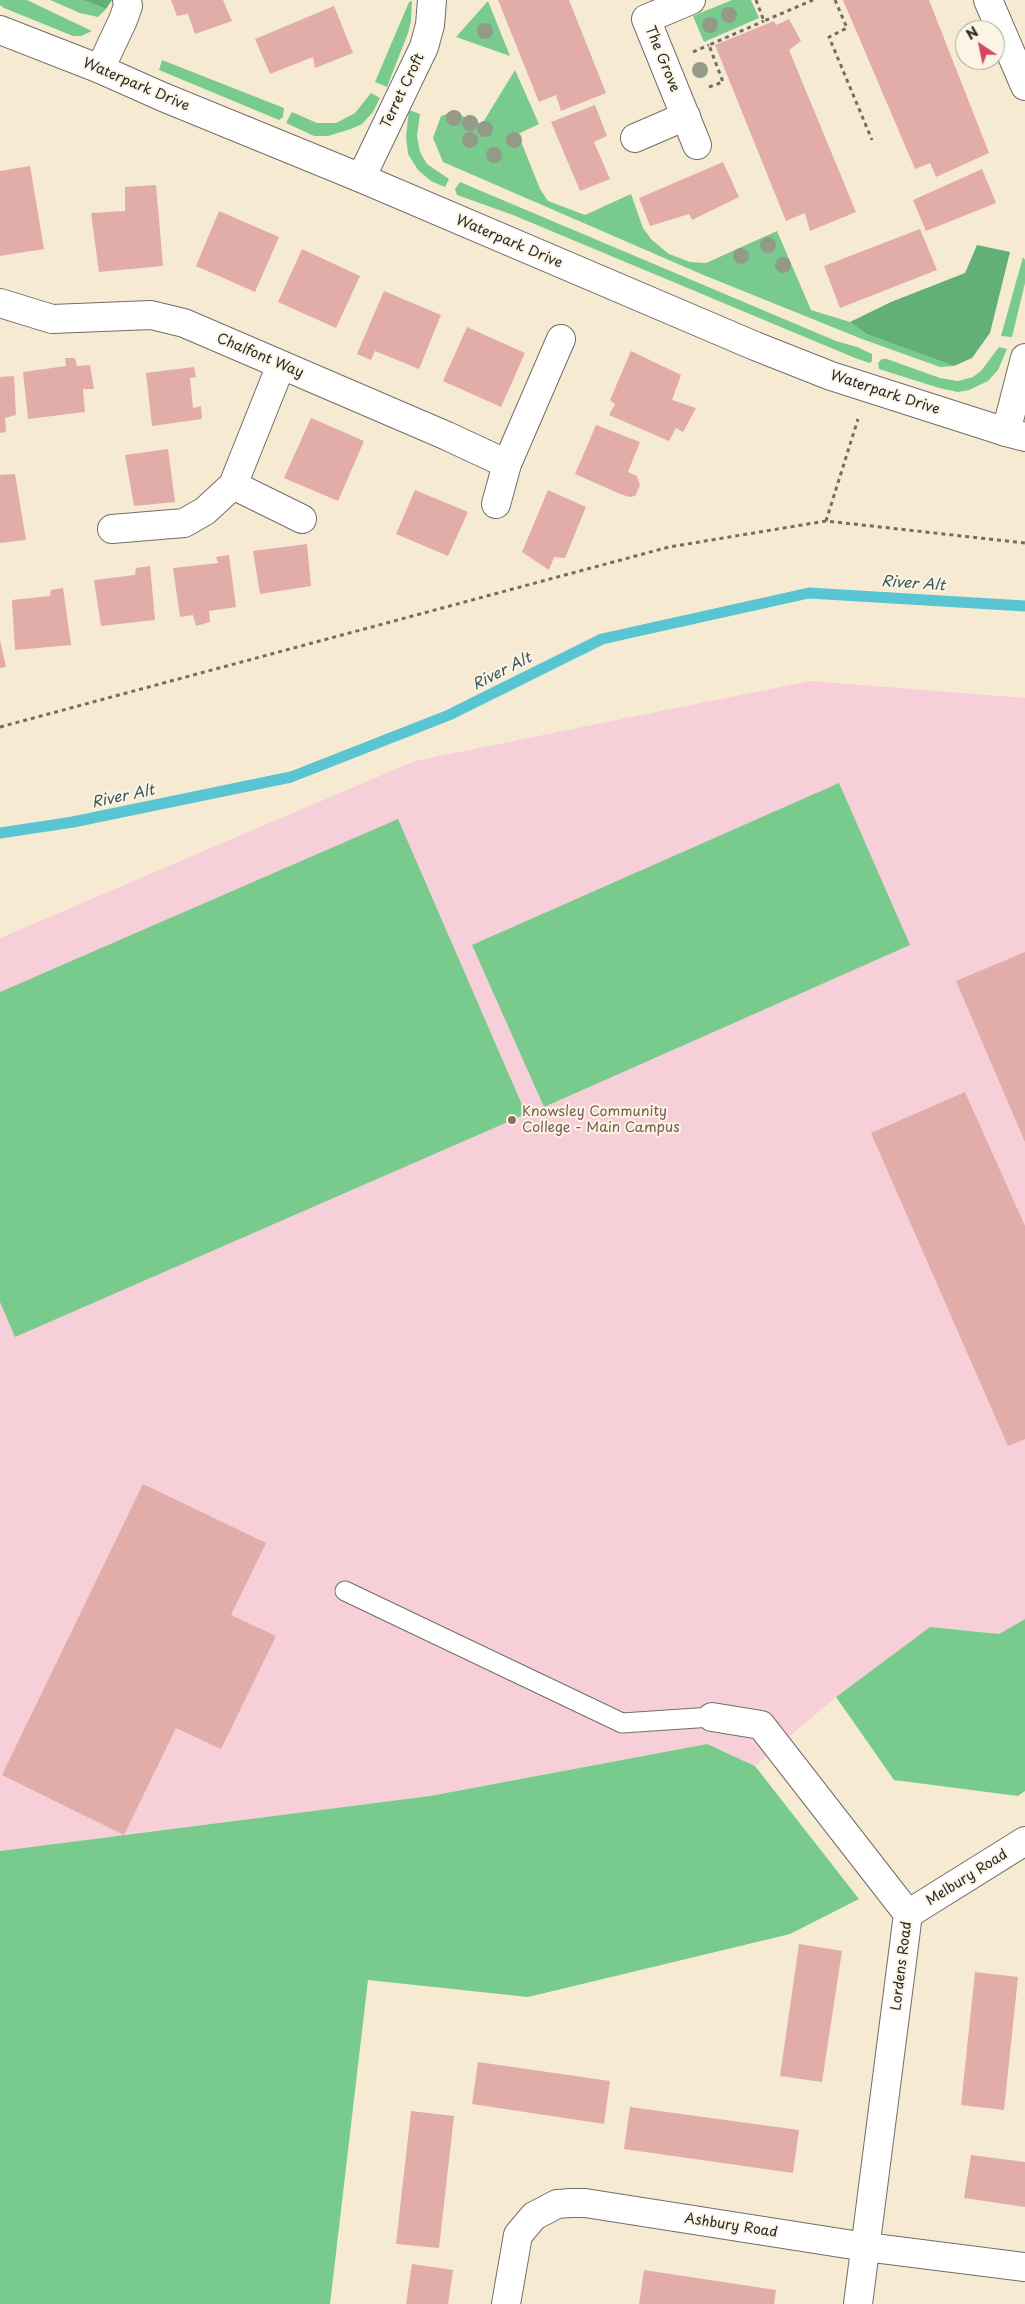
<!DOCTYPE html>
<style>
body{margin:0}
#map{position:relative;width:1025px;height:2304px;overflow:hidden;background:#f7ead3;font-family:"Playpen Sans",sans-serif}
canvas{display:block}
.north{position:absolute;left:955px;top:20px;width:50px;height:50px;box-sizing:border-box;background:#fcf5e5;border:1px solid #a8a49b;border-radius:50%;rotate:326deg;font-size:14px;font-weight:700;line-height:20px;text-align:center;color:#2b2b2b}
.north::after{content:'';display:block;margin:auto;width:18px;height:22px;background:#d1495b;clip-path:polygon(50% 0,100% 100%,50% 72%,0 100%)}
</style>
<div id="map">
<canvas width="1025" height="2304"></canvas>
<div class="north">N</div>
</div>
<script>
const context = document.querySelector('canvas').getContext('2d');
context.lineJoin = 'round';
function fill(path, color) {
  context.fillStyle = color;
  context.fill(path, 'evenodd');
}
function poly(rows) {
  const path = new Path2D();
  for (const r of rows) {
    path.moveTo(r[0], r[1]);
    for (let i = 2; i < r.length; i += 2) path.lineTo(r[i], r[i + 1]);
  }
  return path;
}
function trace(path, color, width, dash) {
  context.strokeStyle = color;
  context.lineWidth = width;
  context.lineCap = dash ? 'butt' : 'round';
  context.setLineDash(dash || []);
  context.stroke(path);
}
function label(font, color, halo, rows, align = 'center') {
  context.font = font + ' "Playpen Sans",sans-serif';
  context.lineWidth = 4;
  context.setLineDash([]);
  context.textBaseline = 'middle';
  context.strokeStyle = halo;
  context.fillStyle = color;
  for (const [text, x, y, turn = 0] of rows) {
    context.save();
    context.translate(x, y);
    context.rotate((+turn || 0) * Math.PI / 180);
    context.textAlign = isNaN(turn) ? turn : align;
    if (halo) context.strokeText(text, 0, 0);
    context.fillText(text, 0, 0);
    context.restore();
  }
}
const built = poly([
 [810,681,1025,698,1025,1619,999,1634,930,1627,836,1697,755,1766,707,1744,430,1796,0,1851,0,938,415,761]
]);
const green = poly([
 [0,0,27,0,92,31,81,36,73,36,4,8,0,5],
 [50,0,83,0,106,9,98,17,80,13],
 [732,0,751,0,759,18,704,42,693,16],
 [412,1,411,21,408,33,387,87,375,82,409,2],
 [488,1,510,56,456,37],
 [162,60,284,108,283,117,279,120,159,70],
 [515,70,539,124,518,134,540,189,548,201,585,215,631,194,643,228,652,240,669,254,690,262,706,263,777,231,811,310,850,322,866,334,954,366,940,367,862,339,701,274,443,162,433,138,441,116,452,112,482,124],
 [371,93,380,98,373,112,362,124,351,129,328,136,314,136,286,123,292,112,317,123,336,123,355,113],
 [409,110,420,114,417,136,420,152,427,164,449,179,445,187,431,181,418,170,408,154,406,137],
 [460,182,836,341,857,347,872,354,872,361,870,363,855,358,513,215,457,195,455,189],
 [1023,257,1025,260,1025,283,1012,337,1001,336],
 [999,347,1007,349,998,370,988,381,969,390,958,392,939,388,879,369,878,363,882,359,887,359,940,378,958,381,973,377,981,371],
 [839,783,910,945,544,1107,472,945],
 [398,819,526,1114,15,1337,0,1302,0,992],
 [1025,1619,1025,1791,1018,1796,894,1780,836,1697,930,1627,999,1634],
 [707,1744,755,1766,859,1899,790,1934,528,1997,368,1980,330,2304,0,2304,0,1851,430,1796]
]);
const forest = poly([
 [83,0,112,0,106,9],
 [977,245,1010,252,990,333,972,358,954,366,866,334,850,322,891,302,965,273]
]);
const stream = poly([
 [0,833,73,822,291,777,449,715,602,639,809,593,1025,606]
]);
const building = poly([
 [171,0,223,0,232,21,195,34,188,14,177,16],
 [498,0,569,0,606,93,561,111,556,95,539,102],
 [843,0,929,0,989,153,936,177,930,163,915,169],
 [334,6,353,53,315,68,313,57,270,74,255,39],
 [789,19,801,41,789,50,856,212,810,231,805,213,786,221,715,45,774,21,776,25],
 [595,105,607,136,594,142,610,179,580,191,551,122],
 [723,162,739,197,692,220,689,214,650,226,639,198],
 [30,166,44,249,0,256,0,171],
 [982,169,996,203,926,231,913,200],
 [156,185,163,266,99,272,91,213,125,211,125,187],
 [219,211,279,237,255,292,196,266],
 [920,229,937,270,840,308,824,266],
 [302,249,360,276,336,328,278,302],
 [384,291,441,315,419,369,375,351,371,360,357,354],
 [467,327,525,353,501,407,443,381],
 [631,351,681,375,672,400,696,408,683,432,676,428,669,441,609,415,615,404,610,400],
 [65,358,75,358,77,366,90,365,94,389,83,389,85,412,28,419,23,372,66,366],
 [194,367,196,377,190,378,193,408,201,406,202,419,152,426,146,373],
 [14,376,16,415,5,418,6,432,0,433,0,377],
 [311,418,364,441,338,501,284,478],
 [596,425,640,442,628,472,637,476,640,485,635,496,629,497,618,493,575,474],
 [168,449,175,502,134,506,125,455],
 [15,474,26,540,0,543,0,475],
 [415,490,468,512,448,556,396,534],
 [548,490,586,507,565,558,554,557,549,570,522,552],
 [307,544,311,586,260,594,253,551],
 [229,555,236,607,209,611,210,622,196,626,193,615,180,617,173,568,218,563,216,557],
 [150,566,155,620,101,626,94,580,135,575,136,568],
 [63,588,71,645,15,650,12,600,50,596,51,590],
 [0,640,6,667,0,668],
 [1025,952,1025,1142,956,981],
 [965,1092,1025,1226,1025,1439,1008,1446,871,1133],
 [143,1484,266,1543,231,1615,276,1636,221,1749,176,1728,124,1835,2,1775],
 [799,1944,842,1951,822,2082,780,2076],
 [975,1972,1018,1977,1004,2110,961,2105],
 [478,2062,610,2081,604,2124,472,2104],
 [630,2107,799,2130,793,2173,624,2149],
 [411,2111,454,2116,439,2248,396,2244],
 [971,2155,1025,2162,1025,2207,964,2198],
 [412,2264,453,2270,448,2304,406,2304],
 [644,2270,776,2290,774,2304,639,2304]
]);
const path = poly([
 [756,0,764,21,813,0],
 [835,0,847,28,829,37,872,140],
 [693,52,709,45],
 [709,87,723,82,709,45,764,21],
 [826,521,858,419],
 [0,727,669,547,826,521,1025,543]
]);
const service = poly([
 [345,1591,622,1723,712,1717]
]);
const minor = poly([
 [691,0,646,19,697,145],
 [988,0,1025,86],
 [100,69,123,20,128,6,127,0],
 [635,138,686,116],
 [361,178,424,47,430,25,432,0],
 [0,303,52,319,151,315,184,323,447,436,507,464],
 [1006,432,1025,358],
 [233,485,281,365],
 [496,504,507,464,561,339],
 [112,529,184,523,205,511,233,485,302,519],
 [712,1717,761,1725,908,1914,858,2304],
 [908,1914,1025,1841],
 [506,2304,518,2235,534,2216,557,2204,571,2203,585,2203,866,2247,1025,2267]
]);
const tertiary = poly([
 [0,30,100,69,163,97,361,178,755,346,831,376,1006,432,1025,437]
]);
const trees = [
 [729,15],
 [710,25],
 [485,31],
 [700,70],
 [454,118],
 [470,123],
 [485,129],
 [470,140],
 [514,140],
 [494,155],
 [768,245],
 [741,256],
 [783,265]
];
const markers = [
 [512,1120,5,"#8d6e63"]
];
const streetNames = [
 ["The Grove",662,59,68],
 ["Waterpark Drive",136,85,23],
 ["Terret Croft",403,91,-64],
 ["Waterpark Drive",509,242,23],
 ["Chalfont Way",260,356,23],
 ["Waterpark Drive",885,393,18],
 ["Melbury Road",967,1878,-32],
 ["Lordens Road",902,1966,-83],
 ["Ashbury Road",731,2226,9]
];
const educationNames = [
 ["Knowsley Community",522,1112],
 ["College - Main Campus",522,1128]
];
const waterNames = [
 ["River Alt",913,584,4],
 ["River Alt",502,672,-27],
 ["River Alt",123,797,-12]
];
fill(built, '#f6cfd8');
fill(green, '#78cb8d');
fill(forest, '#62af78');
trace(stream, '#59c5d2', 11);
fill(building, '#e2aca9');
trace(service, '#726e66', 21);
trace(minor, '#726e66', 30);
trace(tertiary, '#726e66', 30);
trace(path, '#726e66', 3, [4, 4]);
trace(service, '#fff', 19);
trace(minor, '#fff', 28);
trace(tertiary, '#fff', 28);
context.fillStyle = '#939b87';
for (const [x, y] of trees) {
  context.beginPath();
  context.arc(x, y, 8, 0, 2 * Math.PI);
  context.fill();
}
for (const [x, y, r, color] of markers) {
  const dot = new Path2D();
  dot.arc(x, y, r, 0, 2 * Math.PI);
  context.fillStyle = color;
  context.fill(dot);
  trace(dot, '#fcf5e5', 2);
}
label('14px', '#2b2b2b', '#fcf5e5', streetNames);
label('14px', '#785e54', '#fcf5e5', educationNames, 'left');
label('italic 15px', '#39595d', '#fcf5e5', waterNames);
</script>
